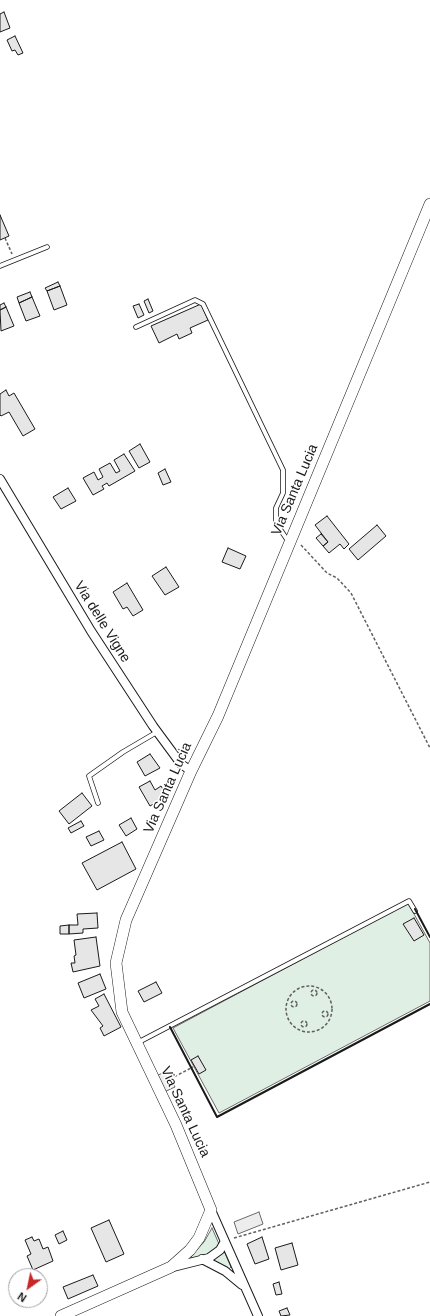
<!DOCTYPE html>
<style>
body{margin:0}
#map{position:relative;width:430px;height:1316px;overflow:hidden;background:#fff;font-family:Helvetica,sans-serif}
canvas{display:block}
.north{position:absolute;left:8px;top:1268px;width:40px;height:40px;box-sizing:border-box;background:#fff;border:1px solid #a3a3a3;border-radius:50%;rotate:213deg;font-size:11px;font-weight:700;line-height:16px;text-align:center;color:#1a1a1a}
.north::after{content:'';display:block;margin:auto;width:14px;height:18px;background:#c62828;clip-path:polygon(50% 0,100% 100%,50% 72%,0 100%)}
</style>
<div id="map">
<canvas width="430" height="1316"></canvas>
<div class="north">N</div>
</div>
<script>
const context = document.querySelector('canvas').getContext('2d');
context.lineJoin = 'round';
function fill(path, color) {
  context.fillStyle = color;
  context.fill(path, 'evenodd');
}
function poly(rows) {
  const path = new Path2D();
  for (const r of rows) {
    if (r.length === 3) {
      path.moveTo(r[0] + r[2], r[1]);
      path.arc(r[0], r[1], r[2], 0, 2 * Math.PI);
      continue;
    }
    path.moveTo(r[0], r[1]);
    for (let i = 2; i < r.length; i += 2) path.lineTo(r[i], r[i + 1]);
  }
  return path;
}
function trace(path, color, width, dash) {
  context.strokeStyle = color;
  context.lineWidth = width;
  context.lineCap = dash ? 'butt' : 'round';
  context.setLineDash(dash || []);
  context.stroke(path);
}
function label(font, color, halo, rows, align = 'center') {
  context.font = font + ' Helvetica,sans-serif';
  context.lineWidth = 3;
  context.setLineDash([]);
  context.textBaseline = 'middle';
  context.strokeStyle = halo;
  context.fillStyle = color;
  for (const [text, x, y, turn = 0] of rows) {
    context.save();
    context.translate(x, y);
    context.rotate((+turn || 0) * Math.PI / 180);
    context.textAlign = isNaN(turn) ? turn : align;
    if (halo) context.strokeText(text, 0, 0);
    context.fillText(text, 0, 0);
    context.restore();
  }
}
const green = poly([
 [408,903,430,943,430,1001,219,1113,173,1028,408,903],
 [212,1228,219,1244,215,1250,205,1256,193,1259,191,1256,204,1242,212,1228],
 [224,1251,231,1267,228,1270,209,1260,219,1256,224,1251]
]);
const parking = poly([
 [167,1071,175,1087,164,1092,156,1076,167,1071],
 [259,1212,263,1224,238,1234,234,1222,259,1212]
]);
const building = poly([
 [4,12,10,28,0,32,0,14,4,12],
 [15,36,23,53,18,55,15,50,12,51,7,40,15,36],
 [0,215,9,236,0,240,0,215],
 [58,282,60,286,47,291,45,288,58,282],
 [60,286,67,305,54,310,47,291,60,286],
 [30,292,32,297,19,303,17,297,30,292],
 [32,297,40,316,26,321,19,303,32,297],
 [148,299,153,311,149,313,144,301,148,299],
 [4,303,6,307,0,310,0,305,4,303],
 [139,304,144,315,138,318,133,306,139,304],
 [201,304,208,320,190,328,192,333,179,339,177,334,159,343,151,326,201,304],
 [6,307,14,326,1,331,0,310,6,307],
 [6,390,9,396,14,393,35,429,23,436,9,412,1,416,0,415,0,394,6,390],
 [140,444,150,462,139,468,129,451,140,444],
 [124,454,135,471,109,486,107,483,102,486,104,489,93,495,83,478,94,472,98,480,103,477,99,469,110,463,116,473,120,471,114,460,124,454],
 [165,469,171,482,163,485,158,473,165,469],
 [68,488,76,501,61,509,53,497,68,488],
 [327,516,349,544,344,549,340,544,329,553,323,546,328,542,315,525,327,516],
 [377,525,386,536,358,560,349,549,377,525],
 [321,534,328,542,323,546,316,538,321,534],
 [228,548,246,556,240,569,222,562,228,548],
 [166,567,179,587,165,595,152,576,166,567],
 [127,583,143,610,133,616,127,607,123,609,113,592,127,583],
 [150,754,160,768,145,776,137,762,150,754],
 [150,781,155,790,161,786,167,796,150,806,139,787,150,781],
 [82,793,92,806,69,824,59,811,82,793],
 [131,818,137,829,126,836,119,825,131,818],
 [81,821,84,826,71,833,68,828,81,821],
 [99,831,104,840,91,846,86,837,99,831],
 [122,842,136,869,97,890,82,863,122,842],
 [97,913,98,928,83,929,83,933,69,934,69,925,78,925,77,914,97,913],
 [414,918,424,935,414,941,403,924,414,918],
 [69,925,69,934,60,934,60,926,69,925],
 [96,937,100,966,73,972,71,963,75,963,74,956,76,955,74,940,96,937],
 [100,974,106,989,84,998,78,983,100,974],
 [156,982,162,993,144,1002,138,991,156,982],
 [104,994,121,1027,104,1036,100,1028,103,1026,91,1010,99,1006,95,999,104,994],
 [198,1056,206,1070,199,1074,191,1060,198,1056],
 [109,1220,124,1254,106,1262,91,1228,109,1220],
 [63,1231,67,1240,59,1244,55,1235,63,1231],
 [32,1237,34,1241,39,1239,43,1249,48,1247,53,1261,33,1270,27,1256,31,1254,25,1240,32,1237],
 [262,1237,269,1259,255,1264,247,1244,262,1237],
 [292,1243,298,1265,281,1270,275,1248,292,1243],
 [93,1275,98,1286,68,1299,63,1287,93,1275],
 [279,1282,282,1294,276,1295,273,1284,279,1282],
 [287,1308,290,1315,281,1316,279,1311,287,1308]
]);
const path = poly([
 [5,238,12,254],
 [301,545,327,573,337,578,351,593,430,748],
 [309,1009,23],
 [314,993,3],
 [294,1004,3],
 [325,1014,3],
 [304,1024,3],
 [170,1079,193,1067],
 [234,1238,430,1182]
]);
const service = poly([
 [0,266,47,247],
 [136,327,195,300,203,304,283,470,283,493,276,508,276,523,288,541],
 [98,803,89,776,123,752,157,732],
 [137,1043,409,901,415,911]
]);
const minor = poly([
 [0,479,91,631,153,726,181,764,191,771],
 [211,1210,258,1316],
 [202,1259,225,1271,242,1285],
 [173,1267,209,1258,220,1250,224,1243]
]);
const tertiary = poly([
 [61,1316,171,1267,190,1250,199,1238,211,1210,176,1125,122,1012,116,963,126,920,191,771,218,716,430,204]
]);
const wall = poly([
 [415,909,430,937],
 [170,1027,217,1117,430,1004]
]);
const streetNames = [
 ["Via Santa Lucia",295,490,-67],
 ["Via delle Vigne",102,622,58],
 ["Via Santa Lucia",168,788,-66],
 ["Via Santa Lucia",185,1112,65]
];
fill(green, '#e0efe3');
trace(green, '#6a6a6a', 1);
fill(parking, '#ededed');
trace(parking, '#6a6a6a', 1);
fill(building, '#e6e6e6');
trace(building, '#1a1a1a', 1);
trace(service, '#1a1a1a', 5.5);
trace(minor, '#1a1a1a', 10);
trace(tertiary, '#1a1a1a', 12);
trace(path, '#5f5f5f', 1.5, [3, 2]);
trace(service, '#fff', 4);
trace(minor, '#fff', 8);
trace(tertiary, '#fff', 11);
trace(wall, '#1a1a1a', 2);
label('14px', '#1a1a1a', '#fff', streetNames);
</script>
